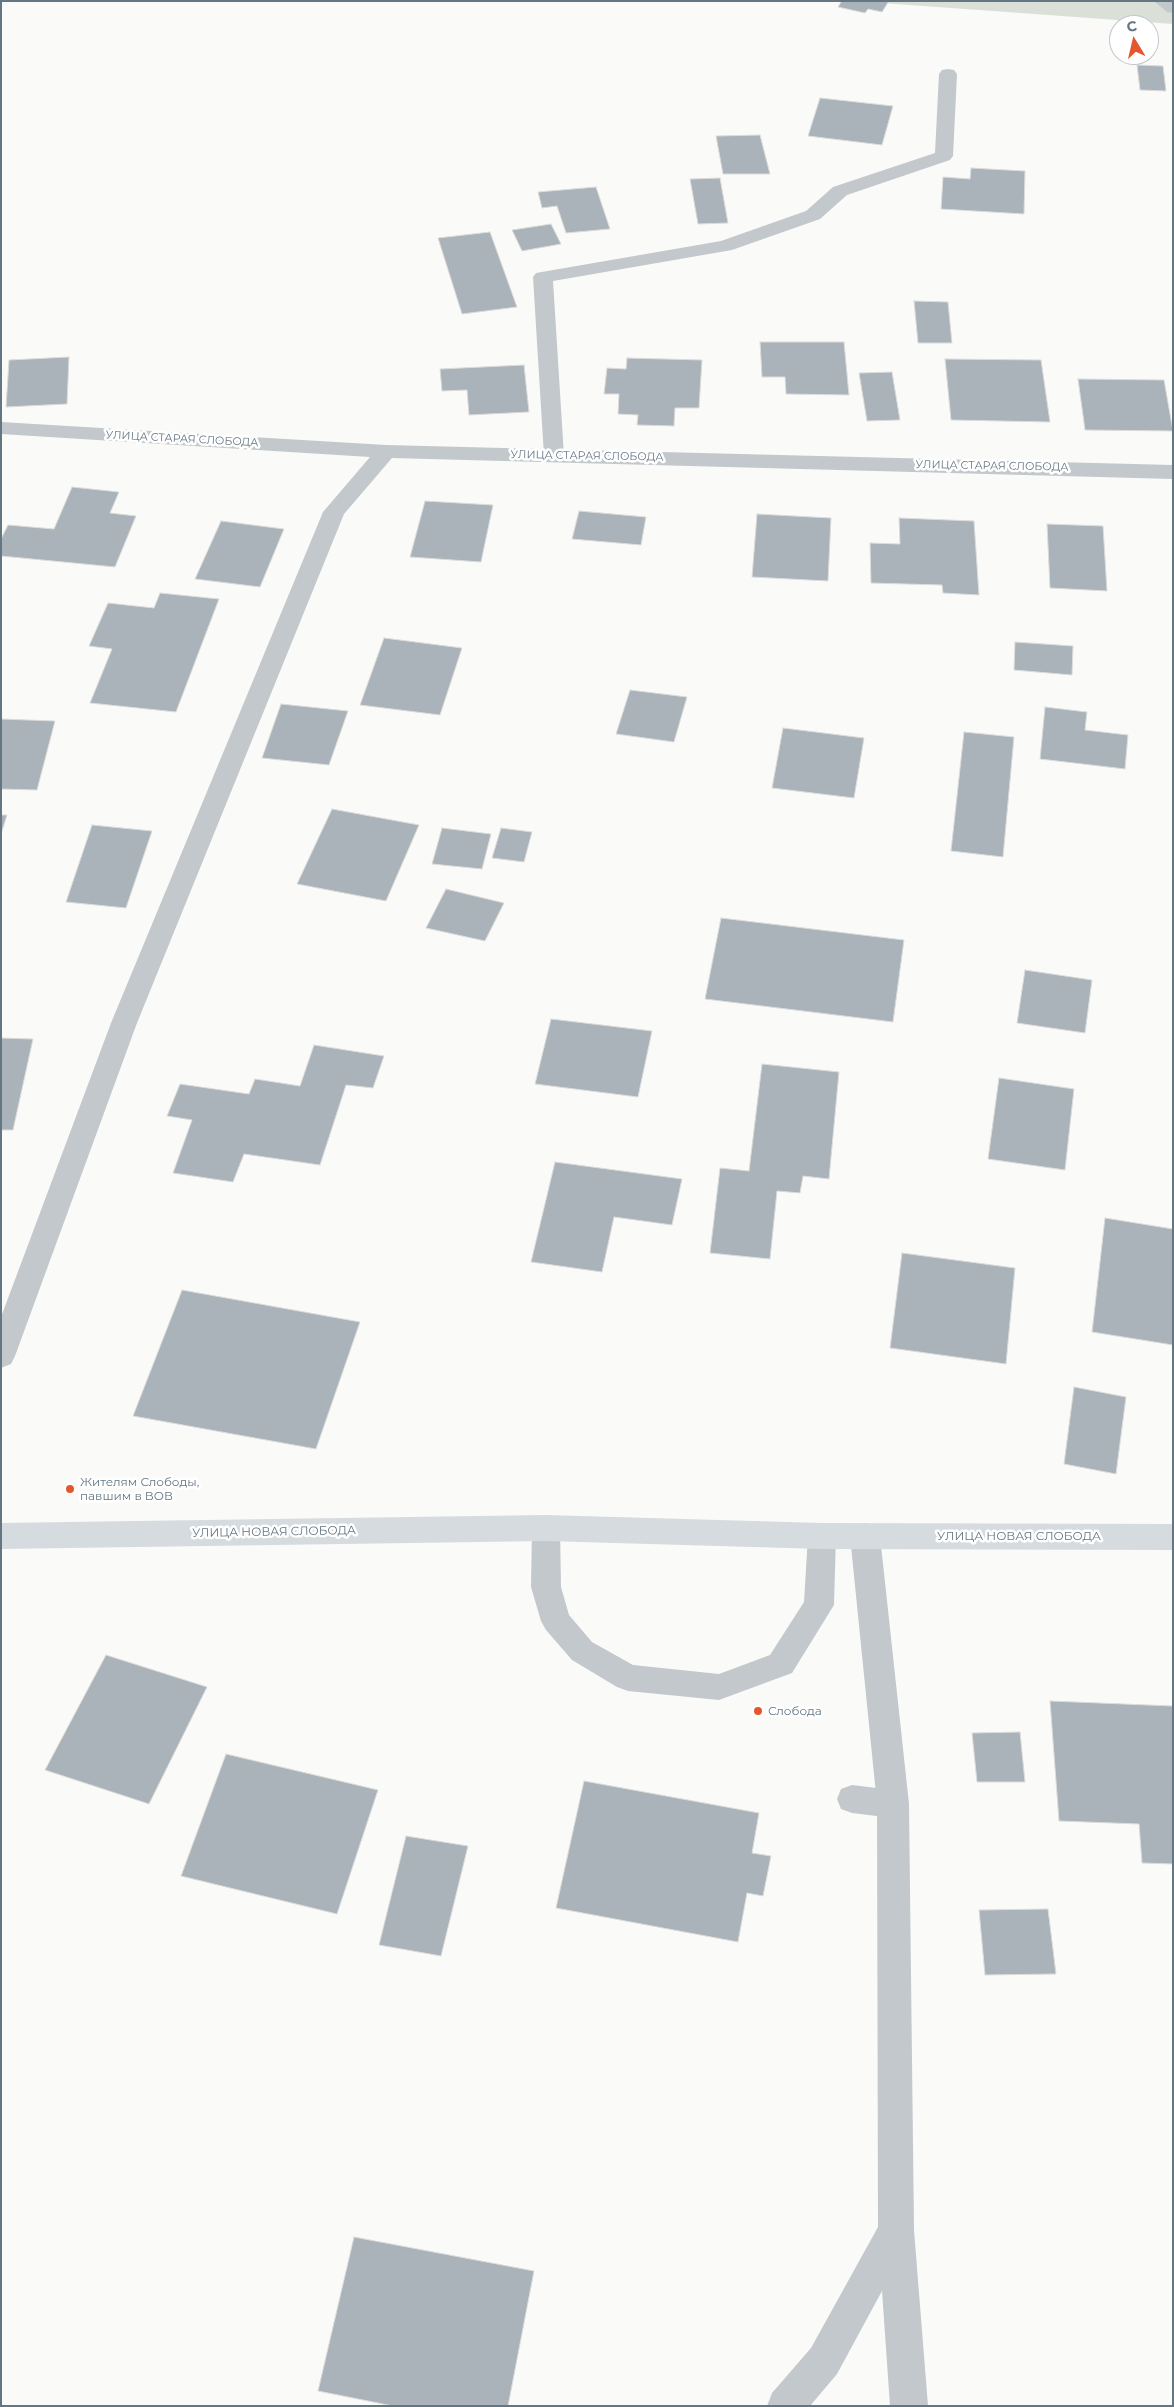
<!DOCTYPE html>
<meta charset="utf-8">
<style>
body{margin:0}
#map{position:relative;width:1174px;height:2407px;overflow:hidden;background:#fafaf8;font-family:Montserrat,sans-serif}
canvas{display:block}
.frame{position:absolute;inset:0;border:2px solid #657683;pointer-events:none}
.north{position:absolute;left:1109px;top:15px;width:50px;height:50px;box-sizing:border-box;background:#fff;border:1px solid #c1c8cd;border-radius:50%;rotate:351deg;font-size:14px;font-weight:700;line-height:20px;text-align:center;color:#657683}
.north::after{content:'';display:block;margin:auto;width:18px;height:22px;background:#e4572e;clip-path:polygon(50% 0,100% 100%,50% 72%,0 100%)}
</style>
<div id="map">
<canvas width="1174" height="2407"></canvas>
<div class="frame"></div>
<div class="north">С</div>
</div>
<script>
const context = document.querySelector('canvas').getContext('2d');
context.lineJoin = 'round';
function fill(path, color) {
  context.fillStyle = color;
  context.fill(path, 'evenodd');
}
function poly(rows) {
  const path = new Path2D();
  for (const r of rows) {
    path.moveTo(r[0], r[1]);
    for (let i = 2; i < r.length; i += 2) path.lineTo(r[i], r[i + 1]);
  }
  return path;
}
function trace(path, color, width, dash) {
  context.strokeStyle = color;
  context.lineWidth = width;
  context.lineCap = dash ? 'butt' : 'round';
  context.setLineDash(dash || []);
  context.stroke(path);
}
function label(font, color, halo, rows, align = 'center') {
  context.font = font + ' Montserrat,sans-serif';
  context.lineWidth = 5;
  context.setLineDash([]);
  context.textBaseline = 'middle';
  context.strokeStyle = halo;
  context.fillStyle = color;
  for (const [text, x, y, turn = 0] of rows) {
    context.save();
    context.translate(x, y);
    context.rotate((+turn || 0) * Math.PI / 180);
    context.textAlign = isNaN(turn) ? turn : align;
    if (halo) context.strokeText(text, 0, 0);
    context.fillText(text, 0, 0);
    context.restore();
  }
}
const green = poly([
 [854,1,1173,1,1173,24]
]);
const building = poly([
 [837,1,889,1,882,12,868,9,865,13,838,7,841,2,837,1],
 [1137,65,1163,66,1166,91,1140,90,1137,65],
 [820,98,893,106,882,145,808,136,820,98],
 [760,135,770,174,723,174,716,136,760,135],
 [971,168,1025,171,1024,214,941,209,943,177,970,179,971,168],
 [720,178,728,223,698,224,690,179,720,178],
 [596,187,610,229,566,233,557,206,542,208,538,192,596,187],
 [551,224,561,244,522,251,512,230,551,224],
 [490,232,517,307,462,314,438,238,490,232],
 [914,301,948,302,952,343,918,343,914,301],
 [760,342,844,342,849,395,786,394,785,377,762,377,760,342],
 [69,357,67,404,6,407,9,360,69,357],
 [627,358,702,360,699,408,675,408,674,426,637,425,638,415,618,414,619,394,604,394,607,368,626,369,627,358],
 [945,359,1041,360,1050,422,951,420,945,359],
 [524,365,529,412,469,415,467,390,442,391,440,369,524,365],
 [892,372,900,420,867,421,859,373,892,372],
 [1078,379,1164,380,1173,431,1085,430,1078,379],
 [72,487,119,492,110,513,136,516,115,567,1,556,1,539,8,525,54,529,72,487],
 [425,501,493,505,481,562,410,557,425,501],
 [579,511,646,517,641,545,572,539,579,511],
 [757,514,831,518,828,581,752,577,757,514],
 [899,518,974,521,979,595,943,593,942,585,871,583,870,543,900,544,899,518],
 [221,521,284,529,260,587,195,579,221,521],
 [1047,524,1103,526,1107,591,1050,588,1047,524],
 [160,593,219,599,176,712,90,703,112,649,89,646,108,603,154,608,160,593],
 [384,638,462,648,440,715,360,705,384,638],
 [1015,642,1073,646,1072,675,1014,670,1015,642],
 [630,690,687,697,674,742,616,734,630,690],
 [281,704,348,711,329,765,262,758,281,704],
 [1045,707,1087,712,1085,730,1128,735,1125,769,1040,759,1045,707],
 [1,719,55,721,37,790,1,789,1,719],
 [783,728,864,738,854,798,772,788,783,728],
 [964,732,1014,737,1003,857,951,851,964,732],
 [332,809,419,825,386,901,297,884,332,809],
 [1,815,7,815,1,834,1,815],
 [92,825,152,831,126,908,66,902,92,825],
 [442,828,491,834,482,869,432,864,442,828],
 [501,828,532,832,524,862,492,858,501,828],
 [446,889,504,903,485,941,426,928,446,889],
 [721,918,904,940,893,1022,705,999,721,918],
 [1025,970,1092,980,1085,1033,1017,1023,1025,970],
 [551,1019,652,1031,638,1097,535,1084,551,1019],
 [1,1038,33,1039,13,1130,1,1130,1,1038],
 [314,1045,384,1056,373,1088,346,1085,320,1165,244,1154,233,1182,173,1173,192,1120,167,1116,180,1084,249,1094,255,1079,300,1086,314,1045],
 [762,1064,839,1072,829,1179,803,1176,800,1193,777,1191,770,1259,710,1253,720,1168,749,1171,762,1064],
 [999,1078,1074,1089,1065,1170,988,1159,999,1078],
 [555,1162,682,1179,672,1225,614,1217,602,1272,531,1262,555,1162],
 [1105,1218,1173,1229,1173,1345,1092,1332,1105,1218],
 [902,1253,1015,1268,1006,1364,890,1348,902,1253],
 [182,1290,360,1322,316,1449,133,1416,182,1290],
 [1074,1387,1126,1397,1116,1474,1064,1464,1074,1387],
 [106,1655,207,1687,149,1804,45,1770,106,1655],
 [1050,1701,1173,1706,1173,1864,1142,1863,1139,1824,1059,1821,1050,1701],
 [1020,1732,1025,1782,977,1782,972,1733,1020,1732],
 [226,1754,378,1790,337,1914,181,1876,226,1754],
 [584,1781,759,1813,752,1853,771,1856,763,1896,747,1893,738,1942,556,1908,584,1781],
 [406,1836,468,1846,441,1956,379,1945,406,1836],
 [1048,1909,1056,1974,985,1975,979,1910,1048,1909],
 [354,2237,534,2271,508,2406,393,2406,318,2391,354,2237]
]);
const lane = poly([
 [948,69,954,70,957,74,953,156,950,160,847,195,820,219,732,250,553,281,564,456,561,460,554,462,547,460,544,456,533,277,536,273,721,241,806,211,833,187,935,153,939,74,942,70,948,69],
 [546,1516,556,1519,560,1528,561,1587,569,1615,592,1642,633,1665,719,1674,770,1655,804,1602,808,1536,812,1527,822,1524,832,1527,836,1536,834,1605,792,1673,719,1700,628,1691,617,1687,572,1660,546,1630,541,1621,531,1587,532,1528,536,1519,546,1516],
 [852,1785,893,1790,904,1794,908,1804,904,1814,893,1818,852,1813,841,1809,837,1799,841,1789,852,1785]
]);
const street = poly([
 [1154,1,1173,1,1173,13,1167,12,1154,1],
 [1,422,386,445,1173,465,1173,479,392,458,344,514,137,1023,15,1356,11,1364,1,1368,1,1317,111,1023,323,512,370,457,1,434,1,422],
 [865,1523,876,1527,880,1536,909,1804,914,2230,928,2406,890,2406,882,2291,837,2374,810,2406,767,2406,772,2393,811,2348,878,2227,877,1804,850,1536,854,1527,865,1523]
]);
const secondary = poly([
 [546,1515,822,1523,1173,1524,1173,1550,822,1549,546,1541,1,1549,1,1523,546,1515]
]);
const markers = [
 [70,1489,5,"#e4572e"],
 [758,1711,5,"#e4572e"]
];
const farStreetnames = [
 ["УЛИЦА СТАРАЯ СЛОБОДА",182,439,3],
 ["УЛИЦА СТАРАЯ СЛОБОДА",587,456,1],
 ["УЛИЦА СТАРАЯ СЛОБОДА",992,466,1]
];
const poiNames = [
 ["Жителям Слободы,",80,1482],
 ["павшим в ВОВ",80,1496],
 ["Слобода",768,1711]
];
const streetNames = [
 ["УЛИЦА НОВАЯ СЛОБОДА",274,1532,-1],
 ["УЛИЦА НОВАЯ СЛОБОДА",1019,1536]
];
fill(green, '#dadfd7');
fill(building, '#aab3b9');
trace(building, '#dcdcda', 1);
fill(lane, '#c3c8cc');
fill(street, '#c3c8cc');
fill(secondary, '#d6dbdf');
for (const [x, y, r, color] of markers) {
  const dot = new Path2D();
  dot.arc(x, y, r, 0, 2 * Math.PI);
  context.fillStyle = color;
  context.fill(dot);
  trace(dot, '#fff', 2);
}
label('11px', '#657683', '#fff', farStreetnames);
label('12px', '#657683', '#fff', poiNames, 'left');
label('12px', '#657683', '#fff', streetNames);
</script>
